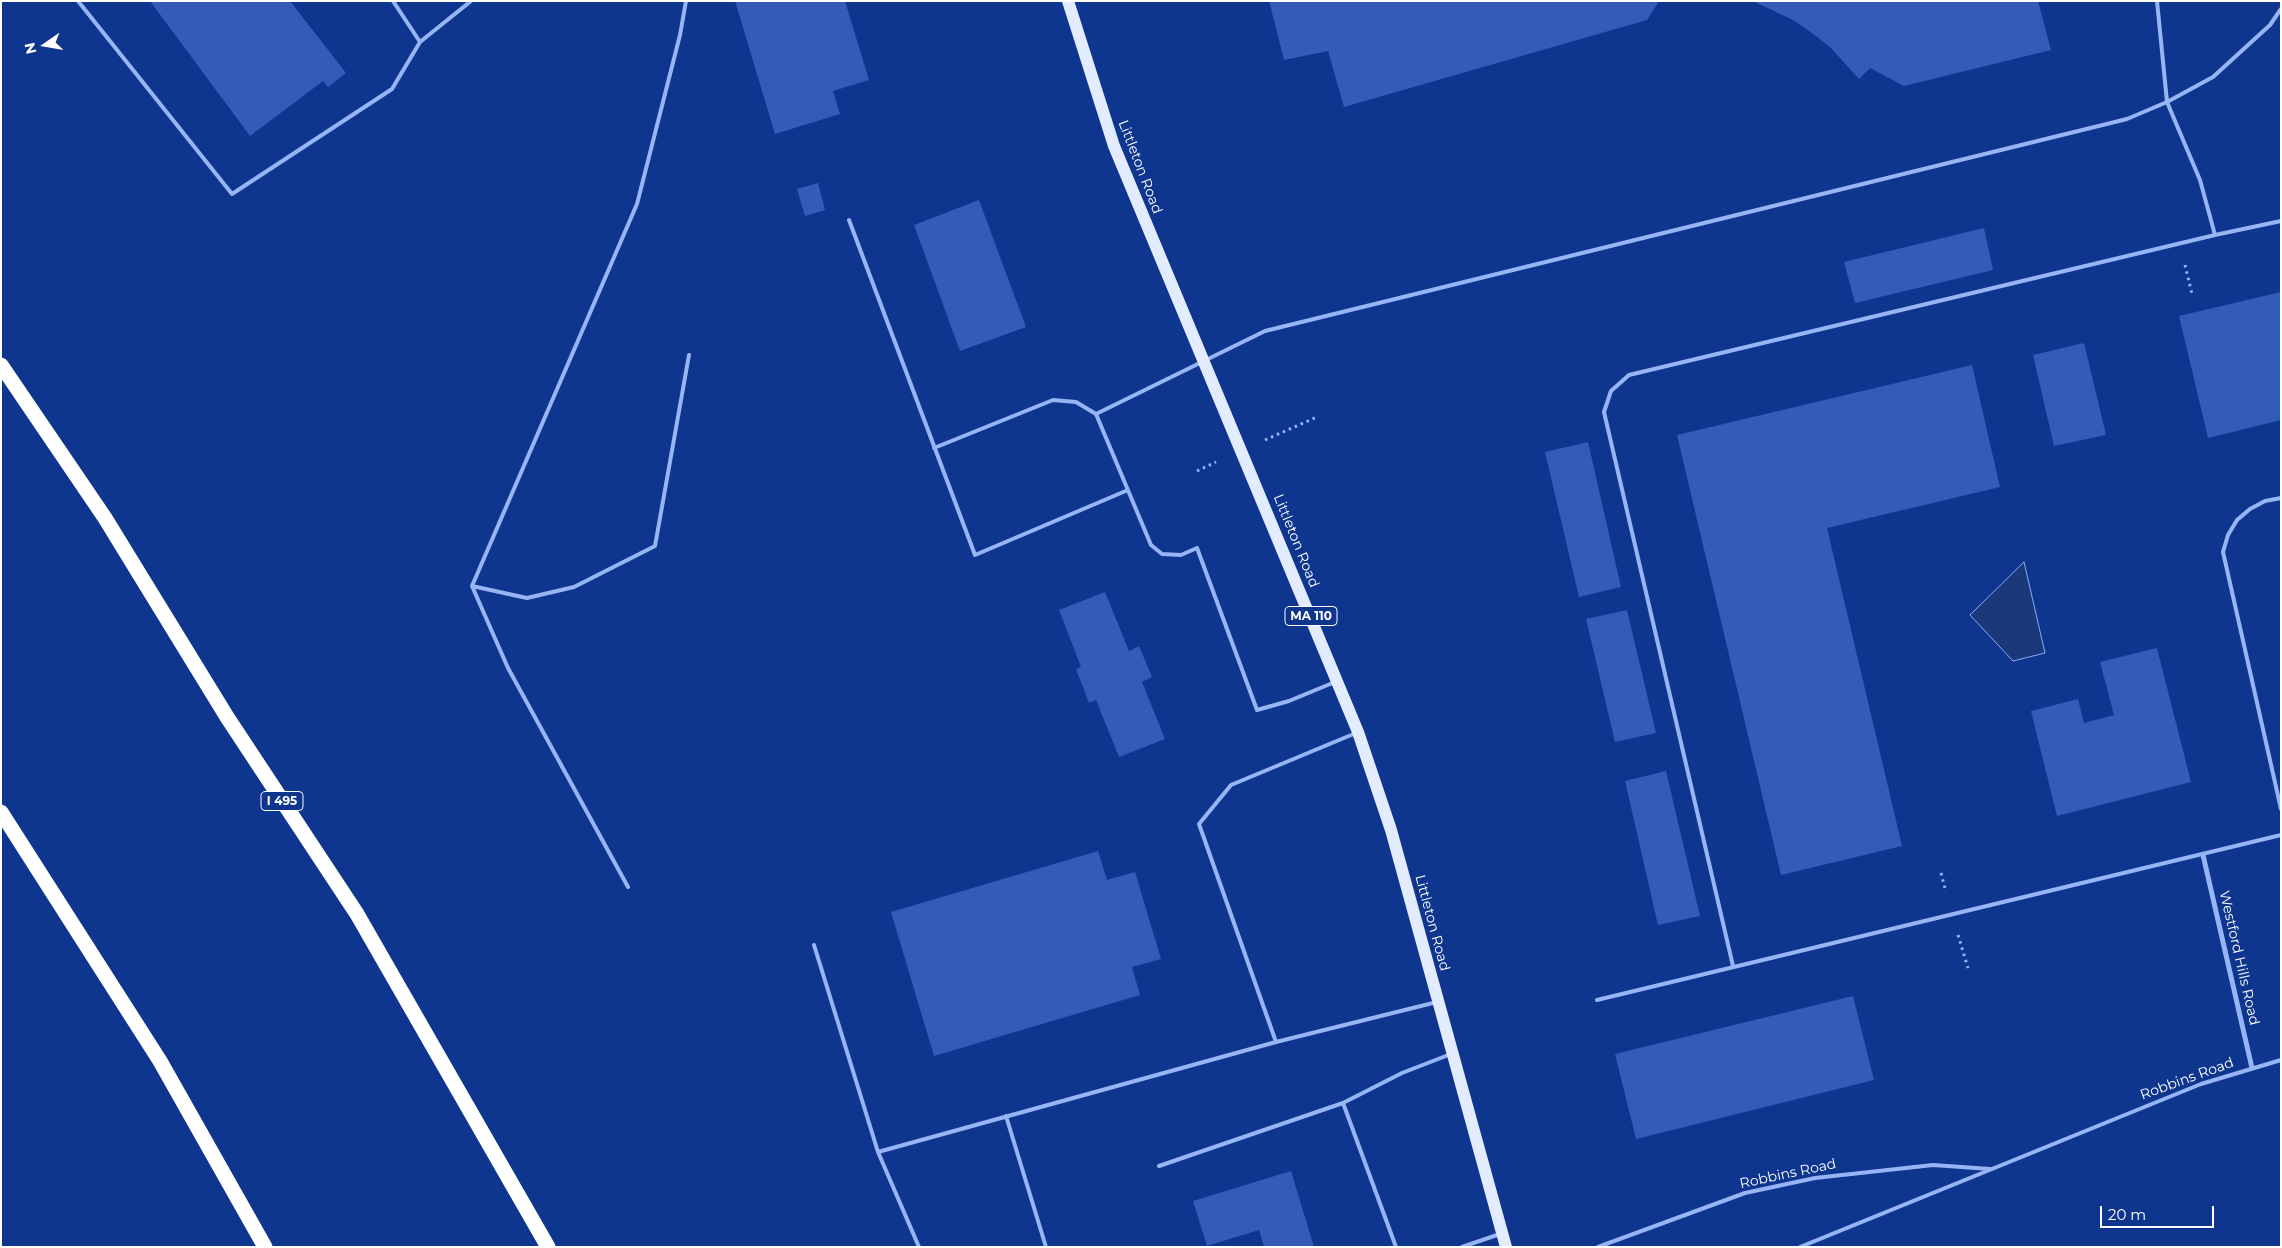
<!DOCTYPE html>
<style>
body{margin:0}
#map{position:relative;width:2282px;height:1248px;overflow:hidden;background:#0e368f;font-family:Montserrat,sans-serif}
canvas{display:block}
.frame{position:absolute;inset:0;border:2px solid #fff;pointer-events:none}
.north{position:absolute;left:20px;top:20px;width:50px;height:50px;-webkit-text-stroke:4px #0e368f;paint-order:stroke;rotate:257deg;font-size:14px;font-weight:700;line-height:20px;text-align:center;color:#fff}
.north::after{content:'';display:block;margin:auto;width:18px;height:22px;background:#fff;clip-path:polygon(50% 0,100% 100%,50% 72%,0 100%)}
.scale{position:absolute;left:2100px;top:1206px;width:114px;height:22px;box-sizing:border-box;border:2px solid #fff;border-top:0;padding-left:6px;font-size:15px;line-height:18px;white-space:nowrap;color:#fff;-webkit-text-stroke:4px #0e368f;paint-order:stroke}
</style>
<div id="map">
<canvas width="2282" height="1248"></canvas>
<div class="frame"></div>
<div class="north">N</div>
<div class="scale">20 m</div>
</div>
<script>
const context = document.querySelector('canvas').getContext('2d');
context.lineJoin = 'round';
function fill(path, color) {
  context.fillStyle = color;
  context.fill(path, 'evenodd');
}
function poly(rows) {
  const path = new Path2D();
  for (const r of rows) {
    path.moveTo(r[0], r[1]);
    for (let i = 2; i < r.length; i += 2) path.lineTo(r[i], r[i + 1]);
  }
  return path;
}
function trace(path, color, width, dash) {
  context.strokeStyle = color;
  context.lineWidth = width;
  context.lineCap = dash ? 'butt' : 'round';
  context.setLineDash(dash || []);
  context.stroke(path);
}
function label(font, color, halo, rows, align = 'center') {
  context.font = font + ' Montserrat,sans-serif';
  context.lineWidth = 4.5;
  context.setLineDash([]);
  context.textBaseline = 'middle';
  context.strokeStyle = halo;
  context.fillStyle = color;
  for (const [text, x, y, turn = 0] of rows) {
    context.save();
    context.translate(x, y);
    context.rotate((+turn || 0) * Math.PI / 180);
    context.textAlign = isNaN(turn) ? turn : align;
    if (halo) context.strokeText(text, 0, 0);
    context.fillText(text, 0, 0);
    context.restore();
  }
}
const water = poly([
 [2024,562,2045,653,2013,661,1970,615,2024,562]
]);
const building = poly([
 [150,1,290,1,346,73,328,87,323,81,250,136],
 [735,1,845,1,869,80,833,91,840,114,775,134],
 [1269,1,1659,1,1647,20,1344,107,1328,51,1284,60],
 [1753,1,2038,1,2051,50,1904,86,1870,68,1859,79,1830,47,1812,33,1795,21],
 [818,183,825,210,805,216,797,189],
 [979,200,1026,327,960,351,914,225],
 [1984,228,1993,270,1855,303,1844,262],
 [2281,292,2281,420,2208,438,2179,316],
 [2084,343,2106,435,2054,446,2033,355],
 [1972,365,2000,487,1827,528,1902,846,1781,875,1677,435],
 [1588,442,1621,587,1579,597,1545,452],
 [1105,592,1129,651,1139,646,1152,677,1142,682,1165,739,1119,757,1096,700,1089,703,1076,669,1081,667,1059,610],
 [1627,610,1656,733,1615,742,1586,619],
 [2157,648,2191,782,2057,816,2031,711,2078,699,2084,723,2114,715,2100,662],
 [1666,771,1700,916,1658,925,1625,781],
 [1098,851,1107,880,1135,872,1161,959,1132,967,1140,995,934,1056,891,912],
 [1853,996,1874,1080,1636,1139,1615,1054],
 [1291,1171,1314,1247,1264,1247,1259,1230,1207,1246,1193,1201]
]);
const path = poly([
 [2185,265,2192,294],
 [1265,440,1317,417],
 [1197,471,1216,462],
 [1941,873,1946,892],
 [1958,935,1968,968]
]);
const service = poly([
 [78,1,232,194,392,89,420,42],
 [393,1,420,42,471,1],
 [686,1,680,35,637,204,472,586,527,598,574,587,655,546,689,355],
 [849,220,975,555,1128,490],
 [2215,235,2281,221],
 [934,448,1053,400,1076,402,1096,414],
 [2281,498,2265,501,2250,509,2237,520,2228,535,2223,552,2281,809],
 [472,586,508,668,628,887],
 [1335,682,1289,701,1257,710,1197,548,1181,555,1162,554,1151,545,1096,414,1265,331,2127,119,2167,102,2213,77,2270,25,2281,9],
 [1356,733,1231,785,1199,824,1276,1042,1437,1002],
 [814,945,878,1152,1276,1042],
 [1733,966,1604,412,1611,391,1629,375,2215,235,2200,180,2167,102,2157,1],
 [1597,1000,2281,835],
 [1343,1103,1396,1247],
 [1006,1116,1046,1247],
 [878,1152,919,1247],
 [1159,1166,1343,1103,1402,1073,1451,1054],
 [1462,1247,1500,1234],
 [1598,1247,1745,1193,1815,1178,1933,1165,1990,1169],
 [1800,1247,2201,1084,2281,1060]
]);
const minor = poly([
 [2203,855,2252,1068]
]);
const primary = poly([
 [1068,1,1114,146,1358,732,1391,830,1506,1247]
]);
const motorway = poly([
 [1,365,105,518,227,717,357,914,548,1247],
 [1,812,160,1061,265,1247]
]);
const shields = [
 [1311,616,52],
 [282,801,42]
];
const shieldNames = [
 ["MA 110",1311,616],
 ["I 495",282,801]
];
const streetNames = [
 ["Littleton Road",1140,167,69],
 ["Littleton Road",1296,541,68],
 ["Littleton Road",1432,923,75],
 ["Westford Hills Road",2239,958,77],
 ["Robbins Road",2187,1079,-20],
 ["Robbins Road",1788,1174,-12]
];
fill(water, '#1b387b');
trace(water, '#88adf8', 1);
fill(building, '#325cb7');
trace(path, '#97b5f4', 3, [2.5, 4]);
trace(service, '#97b5f4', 4);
trace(minor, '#97b5f4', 5);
trace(primary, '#e3ebff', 12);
trace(motorway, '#fff', 15);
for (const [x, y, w] of shields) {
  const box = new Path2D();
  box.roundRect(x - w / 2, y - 9.5, w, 19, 4);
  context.fillStyle = '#0e368f';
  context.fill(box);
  trace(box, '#fff', 1);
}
label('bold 12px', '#fff', null, shieldNames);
label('14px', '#fff', '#0e368f', streetNames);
</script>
